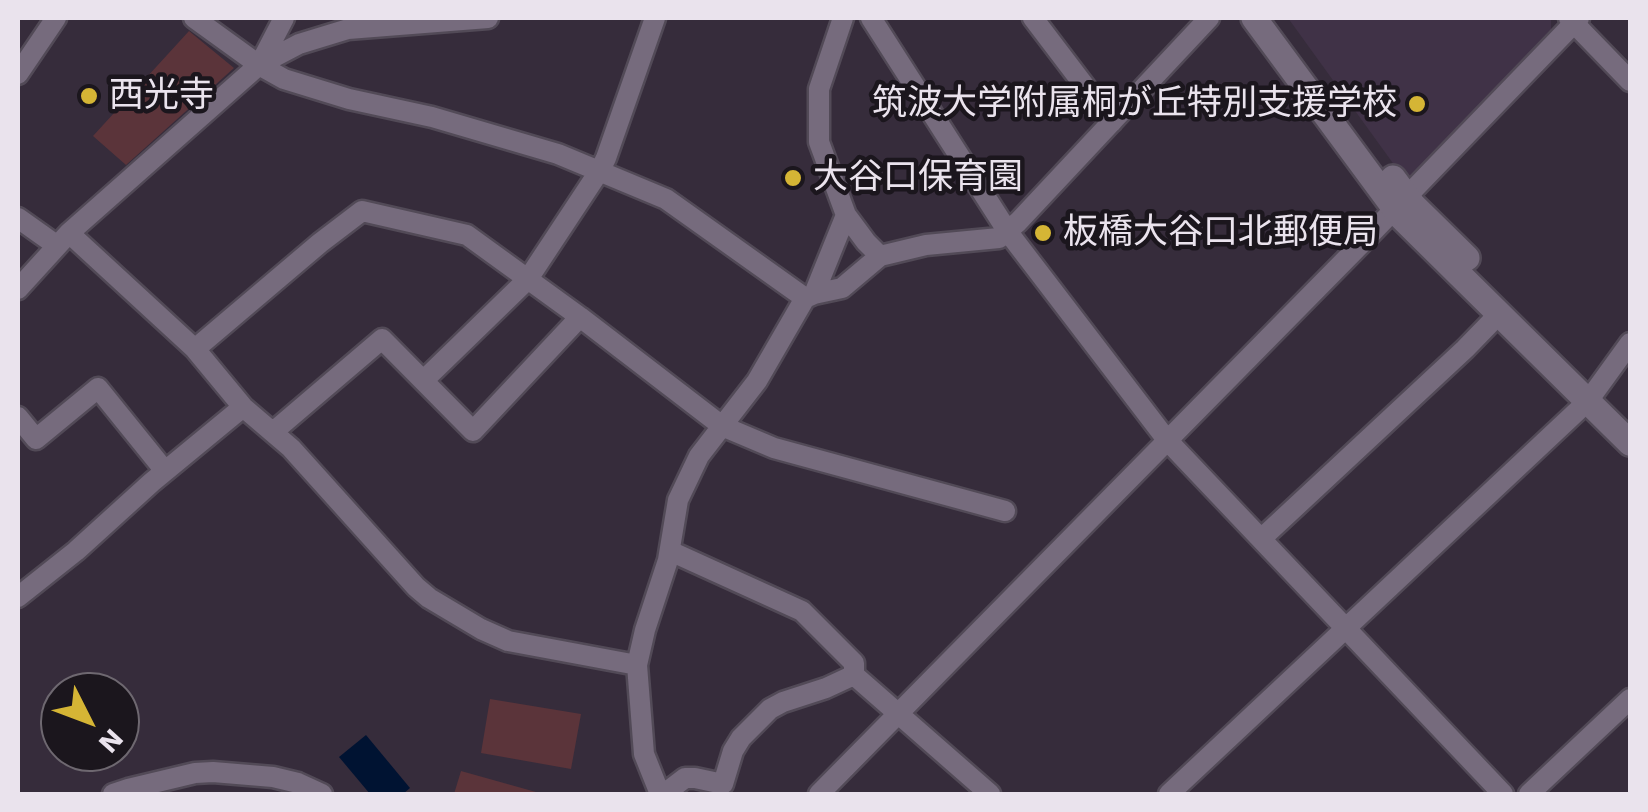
<!DOCTYPE html>
<meta charset="utf-8">
<style>
body{margin:0}
#map{position:relative;width:1648px;height:812px;overflow:hidden;background:#362c3b;font-family:"Work Sans",sans-serif}
canvas{display:block}
.frame{position:absolute;inset:0;border:20px solid #eae3ed;pointer-events:none}
.north{position:absolute;left:40px;top:672px;width:100px;height:100px;box-sizing:border-box;background:#1b161d;border:2px solid #6e6870;border-radius:50%;rotate:132deg;font-size:28px;font-weight:700;line-height:40px;text-align:center;color:#eae3ed}
.north::after{content:'';display:block;margin:auto;width:35px;height:45px;background:#d5b535;clip-path:polygon(50% 0,100% 100%,50% 72%,0 100%)}
</style>
<div id="map">
<canvas width="1648" height="812"></canvas>
<div class="frame"></div>
<div class="north">N</div>
</div>
<script>
const context = document.querySelector('canvas').getContext('2d');
context.lineJoin = 'round';
function fill(path, color) {
  context.fillStyle = color;
  context.fill(path, 'evenodd');
}
function poly(rows) {
  const path = new Path2D();
  for (const r of rows) {
    path.moveTo(r[0], r[1]);
    for (let i = 2; i < r.length; i += 2) path.lineTo(r[i], r[i + 1]);
  }
  return path;
}
function trace(path, color, width, dash) {
  context.strokeStyle = color;
  context.lineWidth = width;
  context.lineCap = dash ? 'butt' : 'round';
  context.setLineDash(dash || []);
  context.stroke(path);
}
function label(font, color, halo, rows, align = 'center') {
  context.font = font + ' "Work Sans","Noto Sans JP",sans-serif';
  context.lineWidth = 9;
  context.setLineDash([]);
  context.textBaseline = 'middle';
  context.strokeStyle = halo;
  context.fillStyle = color;
  for (const [text, x, y, turn = 0] of rows) {
    context.save();
    context.translate(x, y);
    context.rotate((+turn || 0) * Math.PI / 180);
    context.textAlign = isNaN(turn) ? turn : align;
    if (halo) context.strokeText(text, 0, 0);
    context.fillText(text, 0, 0);
    context.restore();
  }
}
const built = poly([
 [1288,18,1551,18,1551,35,1409,182,1400,173]
]);
const green = poly([
 [189,31,234,68,126,165,93,136],
 [490,699,581,714,571,769,481,753],
 [461,771,543,794,454,794]
]);
const water = poly([
 [366,735,410,788,403,794,370,794,339,757]
]);
const street = poly([
 [194,18,259,65,284,79,349,99,432,117,558,154,666,199,805,298],
 [871,18,1008,232,1167,440,1503,794],
 [1033,18,1112,122],
 [1569,18,1630,81],
 [260,64,284,18],
 [18,74,56,18],
 [846,215,866,242,880,256],
 [18,218,56,245],
 [69,233,195,349,243,407,291,448,416,587,429,598,481,629,508,641,637,665],
 [18,289,69,233,259,65,299,44,348,29,488,18],
 [814,294,842,288,880,256,926,245,999,238,1018,222,1209,18],
 [195,349,320,243,362,211,467,235,580,317,722,426,774,448,1005,511],
 [424,380,528,279,600,170,606,158,655,18],
 [18,417,36,439,98,388,165,471],
 [273,432,382,339,473,431,580,317],
 [1261,539,1465,349,1499,314],
 [670,551,802,611,854,663,854,675,990,794],
 [18,597,76,551,152,482,243,407],
 [113,794,128,789,195,773,213,772,273,777,298,783,322,794],
 [660,794,644,754,637,665,645,630,668,560,678,500,699,456,757,381,805,298,814,294,846,215,819,142,819,89,843,18],
 [664,794,685,778,695,778,723,784,733,751,741,738,770,709,783,702,826,688,854,675],
 [819,794,1360,245,1579,18],
 [1169,794,1588,401,1630,343],
 [1529,794,1630,699]
]);
const secondary = poly([
 [1254,18,1401,217,1630,443],
 [1393,178,1413,205,1467,258]
]);
const markers = [
 [89,96,10,"#d5b535"],
 [1417,104,10,"#d5b535"],
 [793,178,10,"#d5b535"],
 [1043,233,10,"#d5b535"]
];
const poiNames = [
 ["西光寺",109,96],
 ["筑波大学附属桐が丘特別支援学校",1397,104,"right"],
 ["大谷口保育園",813,178],
 ["板橋大谷口北郵便局",1063,233]
];
fill(built, '#403247');
fill(green, '#5b343a');
fill(water, '#001332');
trace(street, '#524a57', 25);
trace(secondary, '#524a57', 30);
trace(street, '#766b7d', 20);
trace(secondary, '#766b7d', 25);
for (const [x, y, r, color] of markers) {
  const dot = new Path2D();
  dot.arc(x, y, r, 0, 2 * Math.PI);
  context.fillStyle = color;
  context.fill(dot);
  trace(dot, '#1b161d', 4);
}
label('35px', '#eae3ed', '#1b161d', poiNames, 'left');
</script>
